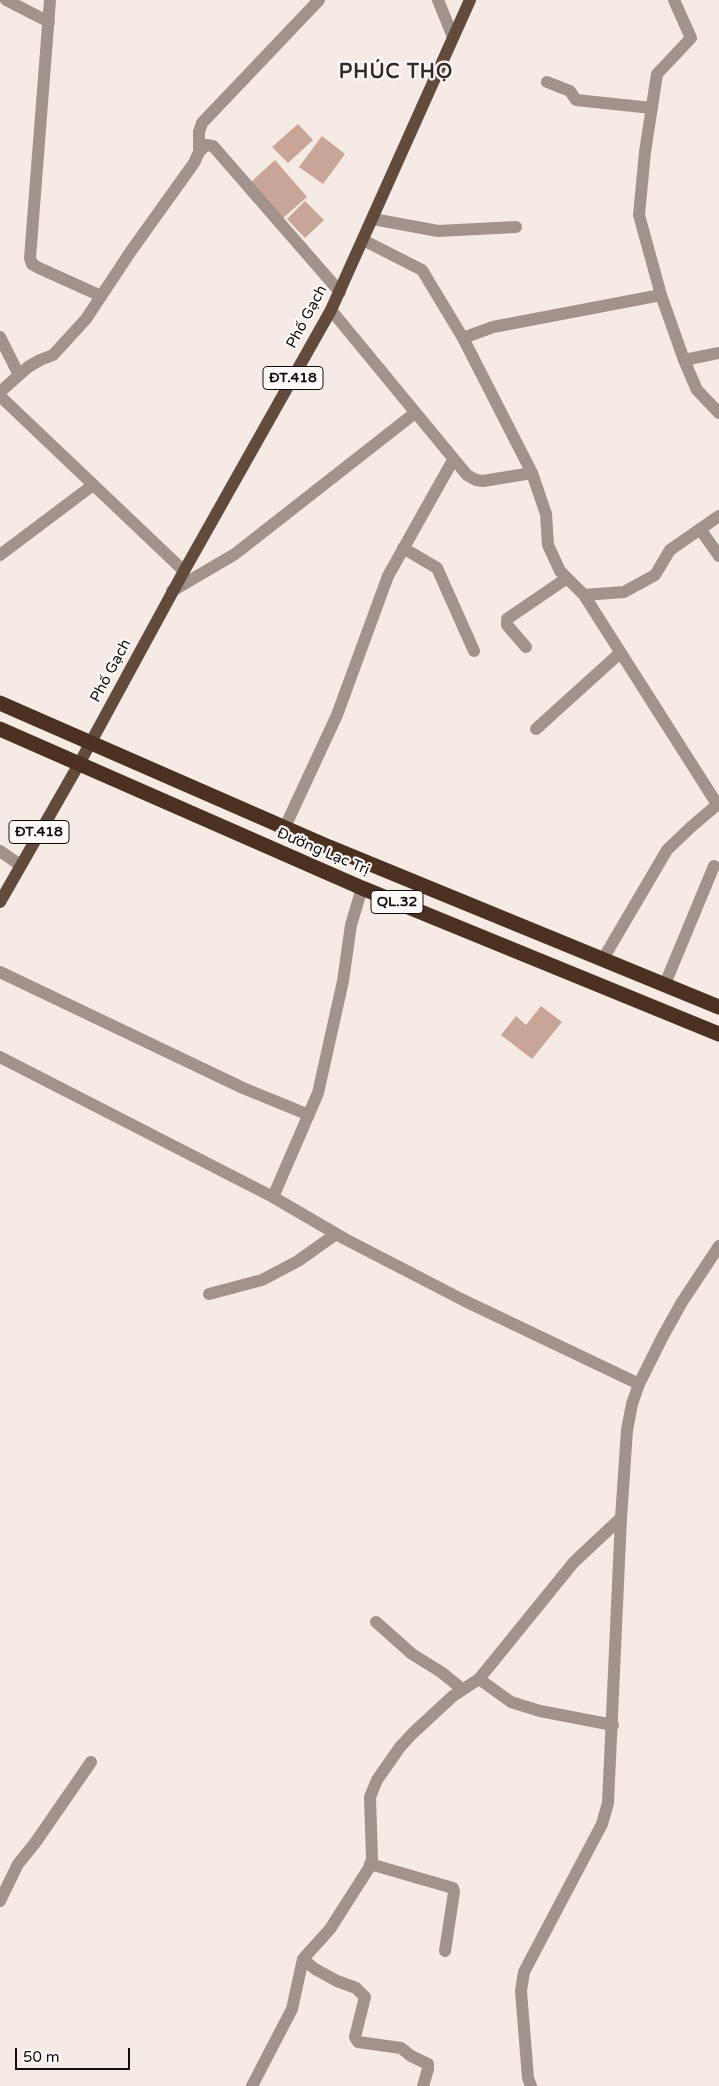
<!DOCTYPE html>
<meta charset="utf-8">
<style>
body{margin:0}
#map{position:relative;width:719px;height:2086px;overflow:hidden;background:#f6eae5;font-family:"Varela Round",sans-serif}
canvas{display:block}
.scale{position:absolute;left:15px;top:2048px;width:115px;height:22px;box-sizing:border-box;border:2px solid #120e0d;border-top:0;padding-left:6px;font-size:15px;line-height:18px;white-space:nowrap;color:#120e0d;-webkit-text-stroke:4px #fef9f7;paint-order:stroke}
</style>
<div id="map">
<canvas width="719" height="2086"></canvas>
<div class="scale">50 m</div>
</div>
<script>
const context = document.querySelector('canvas').getContext('2d');
context.lineJoin = 'round';
function fill(path, color) {
  context.fillStyle = color;
  context.fill(path, 'evenodd');
}
function poly(rows) {
  const path = new Path2D();
  for (const r of rows) {
    path.moveTo(r[0], r[1]);
    for (let i = 2; i < r.length; i += 2) path.lineTo(r[i], r[i + 1]);
  }
  return path;
}
function trace(path, color, width, dash) {
  context.strokeStyle = color;
  context.lineWidth = width;
  context.lineCap = dash ? 'butt' : 'round';
  context.setLineDash(dash || []);
  context.stroke(path);
}
function label(font, color, halo, rows, align = 'center') {
  context.font = font + ' "Varela Round",sans-serif';
  context.lineWidth = 4.5;
  context.setLineDash([]);
  context.textBaseline = 'middle';
  context.strokeStyle = halo;
  context.fillStyle = color;
  for (const [text, x, y, turn = 0] of rows) {
    context.save();
    context.translate(x, y);
    context.rotate((+turn || 0) * Math.PI / 180);
    context.textAlign = isNaN(turn) ? turn : align;
    if (halo) context.strokeText(text, 0, 0);
    context.fillText(text, 0, 0);
    context.restore();
  }
}
const building = poly([
 [298,124,313,140,288,163,272,147],
 [322,136,345,154,323,184,299,167],
 [275,160,307,197,283,218,251,182],
 [305,201,324,220,305,238,287,219],
 [541,1006,562,1022,532,1059,501,1035,516,1016,526,1025]
]);
const minor = poly([
 [6,0,49,22],
 [50,0,30,258,32,264,39,268,101,296],
 [438,0,453,37],
 [674,0,691,38,657,74,645,152,639,215,661,295,684,360,697,390,719,413],
 [547,82,570,91,576,100,652,108],
 [199,152,199,132,202,123,319,0],
 [373,219,438,231,516,227],
 [363,240,422,270,463,338,532,473,546,514,548,545,560,571,584,595,717,804],
 [331,310,467,475,476,480,483,481,532,473],
 [0,337,19,375],
 [463,338,493,327,661,295],
 [684,360,719,353],
 [0,392,28,367,40,360,53,355,86,319,131,251,194,163,199,152,206,145,213,146,340,292],
 [0,396,184,571],
 [700,529,719,556],
 [403,548,437,568,474,651],
 [0,555,93,485],
 [172,591,235,554,415,413],
 [584,595,624,592,655,575,670,550,719,516],
 [526,647,507,625,507,619,567,578],
 [536,729,620,653],
 [285,827,337,715,388,576,453,460],
 [0,851,20,865],
 [603,959,667,850,691,827,719,803],
 [0,972,243,1088,309,1115],
 [665,984,714,866],
 [0,1057,273,1197,318,1093,343,981,351,925,362,888],
 [273,1197,345,1239,465,1301,639,1384],
 [209,1294,262,1280,298,1261,336,1234],
 [376,1622,412,1654,441,1672,462,1689],
 [479,1679,511,1702,540,1711,613,1725],
 [370,1864,453,1888,454,1892,445,1951],
 [0,1901,18,1864,35,1843,91,1762],
 [303,1959,315,1969,337,1981,356,1988,365,1997,355,2037,358,2042,401,2048,411,2056,428,2064,428,2069,423,2086],
 [252,2086,292,2009,303,1959,330,1929,369,1868,372,1859,370,1797,377,1780,400,1747,413,1733,453,1696,479,1679,574,1562,621,1518],
 [531,2086,528,2078,521,1991,524,1972,602,1824,608,1803,621,1518,627,1430,632,1404,639,1384,663,1336,682,1302,719,1246]
]);
const major = poly([
 [0,902,79,764,184,571,331,310,470,0]
]);
const highway = poly([
 [0,703,329,847,719,1007],
 [0,729,362,888,719,1034]
]);
const shields = [
 [293,378,60],
 [39,832,60],
 [397,902,52]
];
const shieldNames = [
 ["ĐT.418",293,378],
 ["ĐT.418",39,832],
 ["QL.32",397,902]
];
const streetNames = [
 ["Phố Gạch",307,317,-62],
 ["Phố Gạch",111,671,-62],
 ["Đường Lạc Trị",323,852,23]
];
const districtNames = [
 ["PHÚC THỌ",396,73]
];
fill(building, '#c9a598');
trace(minor, '#a1938b', 12);
trace(major, '#624a3c', 12);
trace(highway, '#4c3121', 15);
for (const [x, y, w] of shields) {
  const box = new Path2D();
  box.roundRect(x - w / 2, y - 11.5, w, 23, 4);
  context.fillStyle = '#fef9f7';
  context.fill(box);
  trace(box, '#120e0d', 1);
}
label('bold 14px', '#120e0d', null, shieldNames);
label('15px', '#120e0d', '#fef9f7', streetNames);
context.letterSpacing = '1px';
label('bold 20px', '#342b27', '#fef9f7', districtNames);
context.letterSpacing = '0px';
</script>
